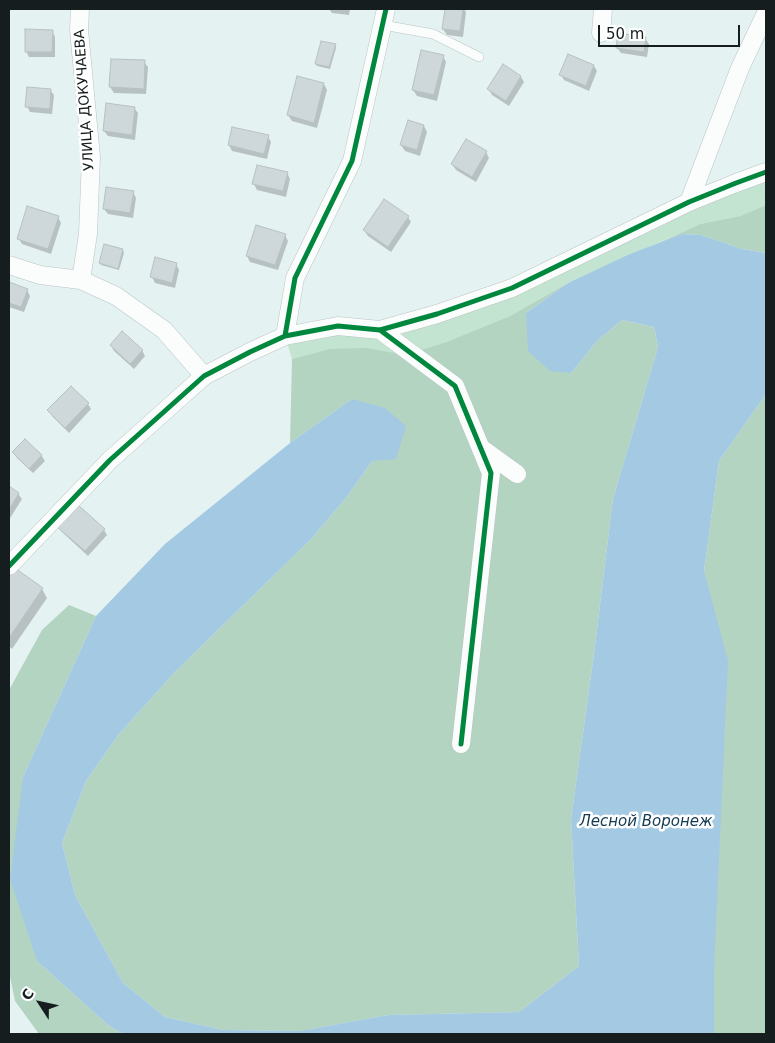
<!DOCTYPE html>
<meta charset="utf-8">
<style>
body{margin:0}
#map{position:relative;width:775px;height:1043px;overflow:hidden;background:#e5f2f2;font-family:"DejaVu Sans",sans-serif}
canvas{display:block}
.frame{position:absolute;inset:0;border:10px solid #151d1e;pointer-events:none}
.north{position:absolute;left:15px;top:978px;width:50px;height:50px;-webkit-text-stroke:4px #fff;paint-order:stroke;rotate:305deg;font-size:14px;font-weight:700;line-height:20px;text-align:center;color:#151d1e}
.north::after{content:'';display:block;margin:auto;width:18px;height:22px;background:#151d1e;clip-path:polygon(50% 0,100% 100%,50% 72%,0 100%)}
.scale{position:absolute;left:598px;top:25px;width:142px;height:22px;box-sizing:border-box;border:2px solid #151d1e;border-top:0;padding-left:6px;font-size:15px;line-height:18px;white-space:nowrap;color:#151d1e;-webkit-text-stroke:4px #fff;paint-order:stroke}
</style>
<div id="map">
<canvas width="775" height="1043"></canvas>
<div class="frame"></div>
<div class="north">С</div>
<div class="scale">50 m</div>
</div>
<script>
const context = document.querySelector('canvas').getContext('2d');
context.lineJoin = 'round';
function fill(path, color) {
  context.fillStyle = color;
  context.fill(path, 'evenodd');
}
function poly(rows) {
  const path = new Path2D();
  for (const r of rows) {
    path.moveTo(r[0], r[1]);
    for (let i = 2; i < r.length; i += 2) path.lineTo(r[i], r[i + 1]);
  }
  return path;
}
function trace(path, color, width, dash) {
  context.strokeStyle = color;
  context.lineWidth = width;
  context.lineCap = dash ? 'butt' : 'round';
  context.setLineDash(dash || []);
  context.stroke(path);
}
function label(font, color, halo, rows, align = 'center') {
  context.font = font + ' "DejaVu Sans",sans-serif';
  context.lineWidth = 5;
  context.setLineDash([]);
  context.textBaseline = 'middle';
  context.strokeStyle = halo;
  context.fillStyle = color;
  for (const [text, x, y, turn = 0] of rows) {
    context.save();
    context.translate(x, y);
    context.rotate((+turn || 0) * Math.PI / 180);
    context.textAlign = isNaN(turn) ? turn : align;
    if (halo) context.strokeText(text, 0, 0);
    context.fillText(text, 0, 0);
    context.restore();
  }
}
const green = poly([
 [766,172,766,205,740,216,700,224,568,283,510,316,446,342,405,355,329,349,292,359,285,336,380,330,437,314]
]);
const forest = poly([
 [766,205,766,253,742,249,701,235,682,234,654,245,700,224,740,216],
 [568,283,526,313,571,373,598,340,622,320,654,327,658,347,613,499,593,661,571,819,579,966,519,1012,388,1015,300,1031,223,1030,165,1017,123,983,75,895,62,843,86,781,119,734,175,672,312,538,349,494,372,461,352,399,290,443,292,359,329,349,366,348,405,355,446,342,510,316],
 [766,394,766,1034,714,1034,704,571,719,461],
 [69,605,96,616,23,777,37,961,108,1025,123,1034,39,1034,15,1001,9,972,9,690,42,630]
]);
const water = poly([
 [682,234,701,235,742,249,766,253,766,394,719,461,704,571,728,661,714,970,714,1034,123,1034,108,1025,37,961,10,879,23,777,96,616,165,544,290,443,352,399,385,408,406,426,396,459,372,461,349,494,312,538,175,672,119,734,86,781,62,843,75,895,123,983,165,1017,223,1030,300,1031,388,1015,519,1012,579,966,571,819,593,661,613,499,658,347,654,327,622,320,598,340,571,373,550,371,528,351,526,313,568,283,630,254]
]);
const shadow = poly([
 [329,9,350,9,349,15,332,13],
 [446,9,464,9,466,12,463,37,447,35,443,29],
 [52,31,55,37,55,57,29,57,26,51],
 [645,38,649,44,647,57,621,53,617,48],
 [335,45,336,48,330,69,317,66,316,63],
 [443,56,446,62,437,101,417,96,413,90],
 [144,62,148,67,146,94,114,93,110,87],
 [594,66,597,71,589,91,564,80,561,75],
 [521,77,524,82,509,106,492,95,489,89],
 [324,84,327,90,317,128,292,121,288,115],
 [50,90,54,95,52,114,30,112,27,106],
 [134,108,138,113,135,140,108,136,104,131],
 [424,126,427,132,420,156,405,151,401,145],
 [268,137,271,142,267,159,232,151,229,145],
 [486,152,489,158,476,182,456,170,452,164],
 [287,173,290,179,286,197,257,190,254,184],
 [133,192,136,198,133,218,108,214,104,209],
 [58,217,61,223,51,254,22,244,19,239],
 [408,217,411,222,391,252,368,236,364,230],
 [285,235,288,241,278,270,250,262,247,256],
 [123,250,124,253,119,270,101,265,100,263],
 [176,264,179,270,175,288,155,283,152,277],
 [9,283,27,290,30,296,24,312,9,307],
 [111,346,142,350,145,356,134,369,114,351],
 [88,404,91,409,69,433,52,416,49,411],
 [14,453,41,455,45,461,33,473,17,458],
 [9,488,18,494,22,499,9,520],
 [59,527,104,530,107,535,88,556,62,532],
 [15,570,42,589,47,598,12,649,9,646,9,579]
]);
const building = poly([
 [445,9,463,9,460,31,442,29,445,9],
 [25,29,53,30,52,52,25,52,25,29],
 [618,33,646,37,644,52,616,48,618,33],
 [321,41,336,44,329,67,315,64,321,41],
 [421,50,444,55,434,95,412,90,421,50],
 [568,54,594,65,586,86,559,75,568,54],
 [111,59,145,60,144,89,109,87,111,59],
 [503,64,521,76,506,101,487,89,503,64],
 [297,76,324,83,314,123,287,115,297,76],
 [27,87,51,89,50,109,25,107,27,87],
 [106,103,135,107,132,135,103,131,106,103],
 [408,120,424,125,417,150,400,145,408,120],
 [232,127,269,135,264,154,228,145,232,127],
 [466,139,487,151,472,177,451,164,466,139],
 [257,165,288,172,283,191,252,184,257,165],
 [106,187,134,191,130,213,103,209,106,187],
 [384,199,409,216,388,247,363,230,384,199],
 [27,206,59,216,48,249,17,239,27,206],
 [256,225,286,234,275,265,246,256,256,225],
 [104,244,123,249,118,269,99,263,104,244],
 [155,257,177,263,172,283,150,277,155,257],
 [9,282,28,289,21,307,9,303,9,282],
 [122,331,143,350,130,364,110,345,122,331],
 [71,386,89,403,65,428,47,410,71,386],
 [25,439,42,455,29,469,12,452,25,439],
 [9,486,19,493,9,510,9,486],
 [77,504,105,529,85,551,57,527,77,504],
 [15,568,43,588,9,638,9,576,15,568]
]);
const service = poly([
 [383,25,433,34,479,57]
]);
const minor = poly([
 [80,9,79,30,91,157,88,234,81,280],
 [601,33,603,9],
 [689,202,740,68,766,13],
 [9,265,40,275,81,280,116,296,164,330,204,376],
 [380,330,455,386,491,473,461,744],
 [285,336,295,278,352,161,386,9],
 [481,448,517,474],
 [9,566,110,460,204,376,250,352,285,336,338,326,380,330,437,314,512,288,689,202,736,183,766,172]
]);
const cycleway = poly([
 [380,330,455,386,491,473,461,744],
 [285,336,295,278,352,161,386,9],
 [9,566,110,460,204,376,250,352,285,336,338,326,380,330,437,314,512,288,689,202,736,183,766,172]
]);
const streetNames = [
 ["УЛИЦА ДОКУЧАЕВА",85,100,-94]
];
const waterNames = [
 ["Лесной Воронеж",646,822]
];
fill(green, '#c3e4d1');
fill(forest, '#b3d4c1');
fill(water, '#a4c9e3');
fill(shadow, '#0003');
fill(building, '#ced7d9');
trace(building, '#b7c0c2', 1);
trace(service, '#bac4c4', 10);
trace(minor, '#bac4c4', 19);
trace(service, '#fbfdfd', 9);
trace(minor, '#fbfdfd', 18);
trace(cycleway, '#00873e', 5);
label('14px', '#151d1e', '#fff', streetNames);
label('italic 15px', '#143a53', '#fff', waterNames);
</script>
